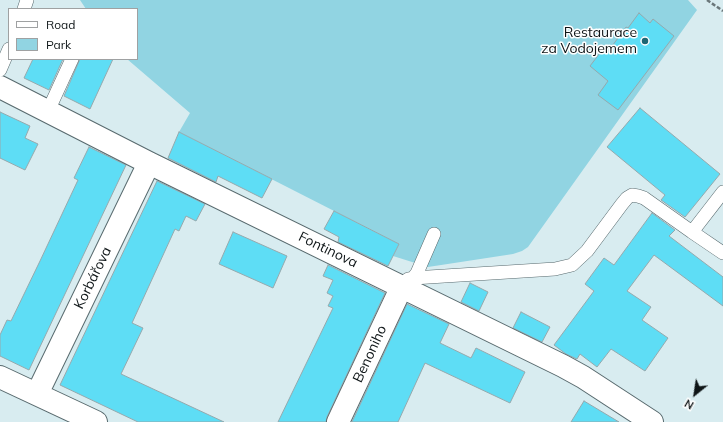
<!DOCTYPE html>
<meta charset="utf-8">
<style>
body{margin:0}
#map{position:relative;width:723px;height:422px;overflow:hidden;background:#d8ecf0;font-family:Mulish,sans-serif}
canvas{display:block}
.legend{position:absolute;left:8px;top:8px;width:130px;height:52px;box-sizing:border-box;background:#fff;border:1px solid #9fa1a2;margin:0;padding:5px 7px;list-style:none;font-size:12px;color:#0e1517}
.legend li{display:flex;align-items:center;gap:8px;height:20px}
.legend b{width:20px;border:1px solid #9fa1a2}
.north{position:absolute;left:675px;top:374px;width:40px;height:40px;-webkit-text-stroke:3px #fff;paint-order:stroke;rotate:210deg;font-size:11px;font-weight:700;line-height:16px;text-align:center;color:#0e1517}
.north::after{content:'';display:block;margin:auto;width:14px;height:18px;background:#0e1517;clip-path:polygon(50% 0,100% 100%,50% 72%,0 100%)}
</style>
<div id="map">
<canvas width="723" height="422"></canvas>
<ul class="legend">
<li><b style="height:5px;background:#fff"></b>Road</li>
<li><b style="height:11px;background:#91d4e2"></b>Park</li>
</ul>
<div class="north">N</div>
</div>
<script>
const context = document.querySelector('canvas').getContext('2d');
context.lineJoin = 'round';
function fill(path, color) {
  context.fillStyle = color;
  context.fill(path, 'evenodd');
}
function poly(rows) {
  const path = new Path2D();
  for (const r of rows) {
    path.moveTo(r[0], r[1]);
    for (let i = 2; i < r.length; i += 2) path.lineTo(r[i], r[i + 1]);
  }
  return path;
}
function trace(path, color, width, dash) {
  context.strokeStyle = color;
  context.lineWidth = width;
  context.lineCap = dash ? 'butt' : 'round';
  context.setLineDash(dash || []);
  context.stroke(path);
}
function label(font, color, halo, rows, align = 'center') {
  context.font = font + ' Mulish,sans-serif';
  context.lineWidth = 3;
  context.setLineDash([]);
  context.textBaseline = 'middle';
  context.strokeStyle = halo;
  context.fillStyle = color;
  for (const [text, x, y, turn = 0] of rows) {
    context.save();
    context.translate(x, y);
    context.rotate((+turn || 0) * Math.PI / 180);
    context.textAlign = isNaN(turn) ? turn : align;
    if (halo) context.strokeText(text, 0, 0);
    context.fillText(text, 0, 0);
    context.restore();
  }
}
const green = poly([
 [80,0,688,0,697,10,528,247,522,251,513,254,428,267,393,256,399,244,179,132,190,113,127,59,137,59,137,9,86,9]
]);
const building = poly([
 [639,13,650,23,653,19,674,36,618,110,598,95,608,81,590,66,603,49,607,53,626,27,628,28,639,13],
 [33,59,63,59,49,90,24,78,33,59],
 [80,59,113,59,90,109,64,96,80,59],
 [640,108,720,174,685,217,661,200,665,195,607,147,640,108],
 [0,112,30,126,25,138,38,144,25,170,0,158,0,112],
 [179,132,272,179,262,198,218,176,216,182,168,158,179,132],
 [89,147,126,165,29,370,0,356,0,335,7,320,11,321,40,261,78,180,74,178,89,147],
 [157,181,205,204,196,221,186,216,179,231,175,229,132,323,143,328,121,374,224,422,138,422,60,385,157,181],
 [334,211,399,244,388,266,338,242,339,237,324,229,334,211],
 [652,213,675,230,669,236,723,277,723,306,654,255,627,291,651,307,642,320,668,338,645,371,611,349,597,367,580,354,577,359,566,354,554,345,594,291,585,284,604,258,614,265,652,213],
 [233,232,287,256,273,288,219,264,233,232],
 [328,265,385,293,327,417,326,422,278,422,333,308,328,306,333,296,327,293,333,280,323,276,328,265],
 [470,283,488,292,479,311,461,302,470,283],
 [407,304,449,324,440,343,471,358,476,348,525,372,510,403,425,363,398,422,352,422,407,304],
 [521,312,550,327,542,342,513,328,521,312],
 [584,401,619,422,571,422,584,401]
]);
const path = poly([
 [707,0,723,11]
]);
const service = poly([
 [24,9,27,0],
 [0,70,9,49],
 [48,111,72,59],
 [692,232,723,253],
 [413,278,417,273,434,234],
 [402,286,408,279,413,278,555,269,572,265,587,251,622,204,627,198,632,195,638,196,644,198,692,232,723,192]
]);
const minor = poly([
 [0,87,149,163,563,366,583,377,652,422],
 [0,377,96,422],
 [37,394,149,163],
 [338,422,402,286]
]);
const markers = [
 [645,41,4,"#1d6673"]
];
const poiNames = [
 ["Restaurace",637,33],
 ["za Vodojemem",637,49]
];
const streetNames = [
 ["Fontinova",328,250,26],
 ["Korbářova",93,278,-64],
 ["Benoniho",370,354,-65]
];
fill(green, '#91d4e2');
fill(building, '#5eddf5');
trace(building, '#95a9ad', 1);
trace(service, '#586a6e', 14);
trace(minor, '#586a6e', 24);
trace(path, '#6a777a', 2.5, [4, 2]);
trace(service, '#fff', 13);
trace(minor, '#fff', 22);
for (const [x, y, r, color] of markers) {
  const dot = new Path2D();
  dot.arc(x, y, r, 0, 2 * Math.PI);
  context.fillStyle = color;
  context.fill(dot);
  trace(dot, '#fff', 1.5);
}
label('14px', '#0e1517', '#fff', poiNames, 'right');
label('14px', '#0e1517', '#fff', streetNames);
</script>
